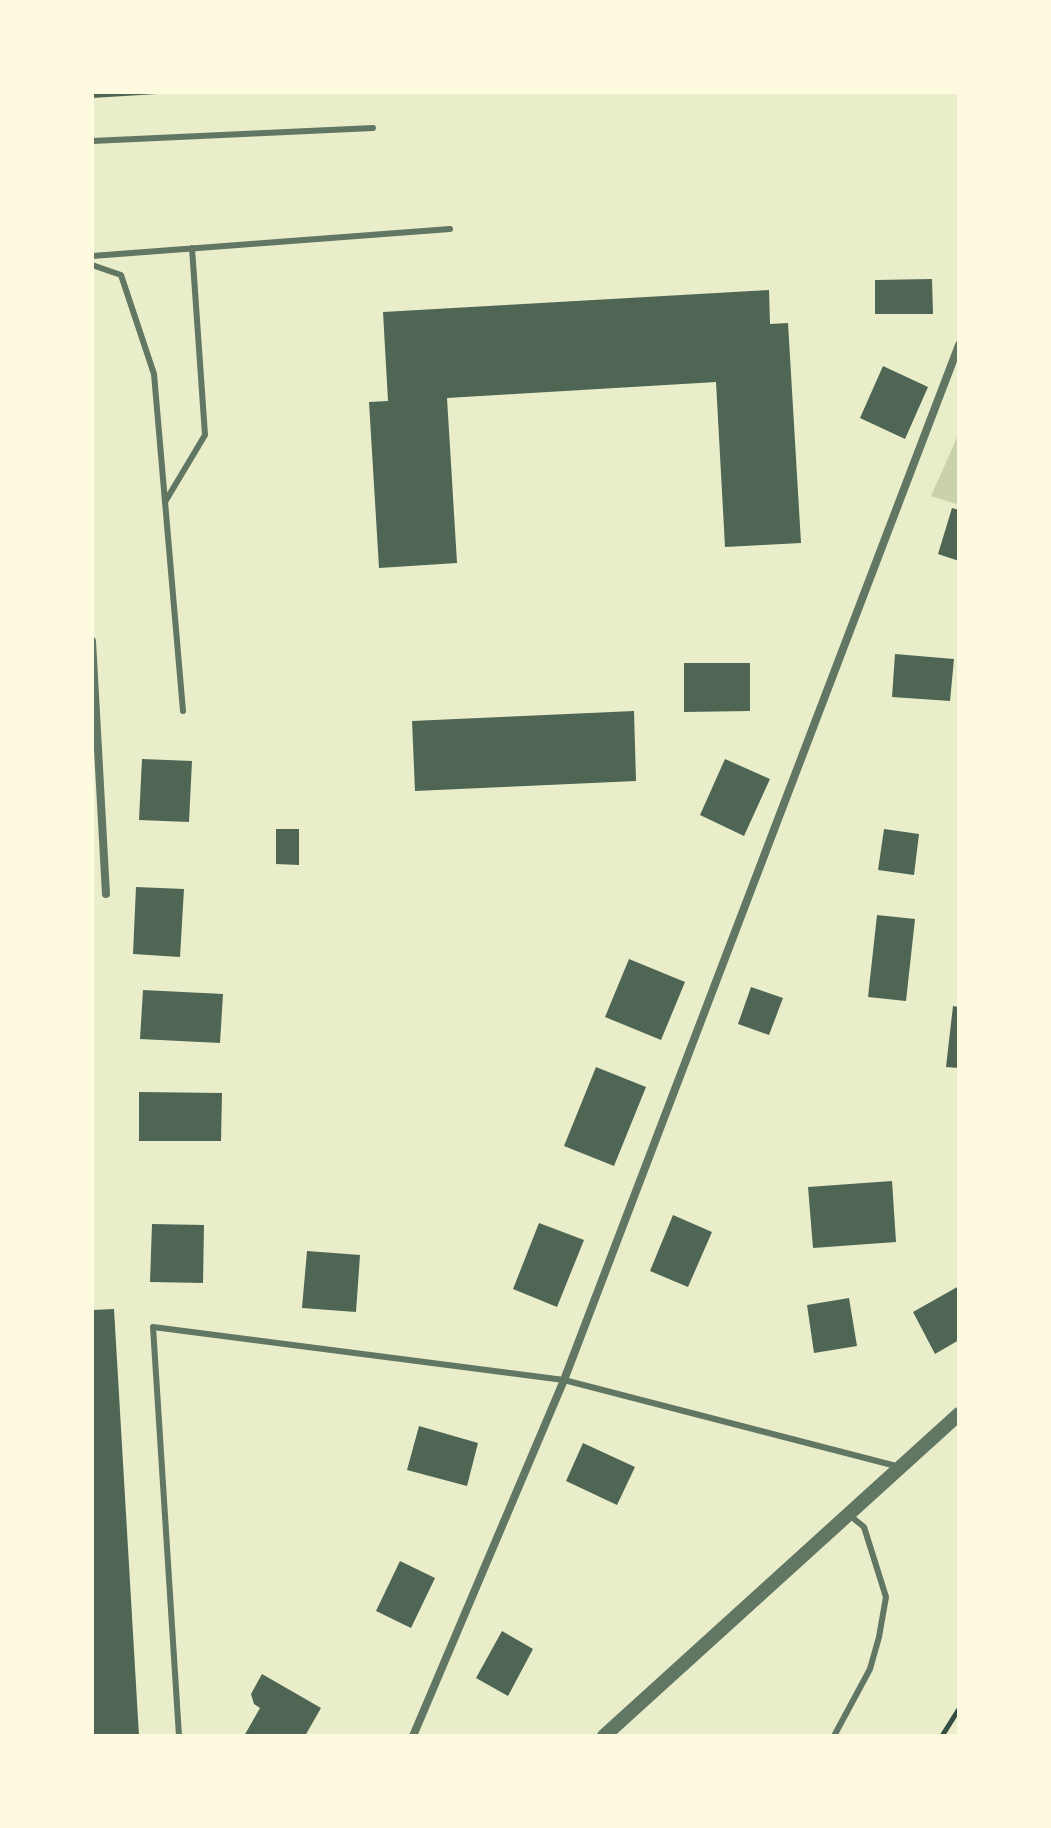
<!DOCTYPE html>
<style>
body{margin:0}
#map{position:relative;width:1051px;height:1828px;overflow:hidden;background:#e9edc9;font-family:"Fira Sans Condensed",sans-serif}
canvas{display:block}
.frame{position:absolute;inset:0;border:94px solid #fefae0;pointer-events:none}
</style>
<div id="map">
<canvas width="1051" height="1828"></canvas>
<div class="frame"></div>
</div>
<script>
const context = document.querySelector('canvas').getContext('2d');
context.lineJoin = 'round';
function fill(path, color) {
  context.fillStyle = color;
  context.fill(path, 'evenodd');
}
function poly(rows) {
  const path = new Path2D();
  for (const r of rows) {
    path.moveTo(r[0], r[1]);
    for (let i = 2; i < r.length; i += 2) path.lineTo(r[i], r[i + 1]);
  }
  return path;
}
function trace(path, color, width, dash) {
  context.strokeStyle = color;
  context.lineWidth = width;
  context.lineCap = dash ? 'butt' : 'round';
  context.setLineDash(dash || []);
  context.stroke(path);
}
const green = poly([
 [959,433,959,505,931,496]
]);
const building = poly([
 [92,92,157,92,157,94,92,98],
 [932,279,933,314,875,314,875,280],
 [769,290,770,324,788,323,801,543,725,547,716,382,447,398,457,563,379,568,369,402,388,401,383,312],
 [883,366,928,387,905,439,860,418],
 [952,508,959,510,959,561,938,554],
 [895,654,954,659,950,701,892,697],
 [684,663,750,663,750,711,684,712],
 [634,711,636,781,415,791,412,721],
 [142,759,192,761,189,822,139,820],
 [725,759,770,779,744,836,700,815],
 [276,829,299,829,299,865,276,864],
 [884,829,919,834,914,875,878,870],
 [136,887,184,889,180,957,133,954],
 [877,915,915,919,906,1001,868,997],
 [629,959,685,982,661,1040,605,1017],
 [751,987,783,998,769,1035,738,1024],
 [143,990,223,994,220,1043,140,1039],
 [953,1006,959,1007,959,1068,946,1067],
 [596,1067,646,1087,614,1166,564,1146],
 [139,1092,222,1093,221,1141,139,1141],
 [892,1181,896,1242,813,1248,808,1187],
 [673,1215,712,1232,688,1287,650,1271],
 [539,1223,584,1240,557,1307,513,1289],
 [152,1224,204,1225,203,1283,150,1282],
 [307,1251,360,1255,356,1312,302,1308],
 [959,1286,959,1340,935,1354,913,1312],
 [849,1298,857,1346,814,1353,807,1305],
 [114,1309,139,1736,92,1736,92,1310],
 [419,1426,478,1443,467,1486,407,1470],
 [583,1443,635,1467,617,1505,566,1481],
 [400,1561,435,1578,411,1628,376,1611],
 [502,1631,533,1649,508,1696,476,1678],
 [262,1674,321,1708,305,1736,244,1736,260,1708,254,1704,251,1694]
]);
const path = poly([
 [942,1736,959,1709]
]);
const service = poly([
 [92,141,373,128],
 [92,256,450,229],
 [92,265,121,275,154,374,183,711],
 [165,502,205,435,192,248],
 [179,1736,153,1327,564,1380,900,1467],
 [834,1736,870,1669,879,1637,886,1597,864,1527,848,1514]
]);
const minor = poly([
 [92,641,106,894],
 [413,1736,564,1380,959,345]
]);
const tertiary = poly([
 [604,1736,959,1414]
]);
fill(green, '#cad2ad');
fill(building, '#4f6655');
trace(path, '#344e41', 5);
trace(service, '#617663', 6);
trace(minor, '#617663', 8);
trace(tertiary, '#617663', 14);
</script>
